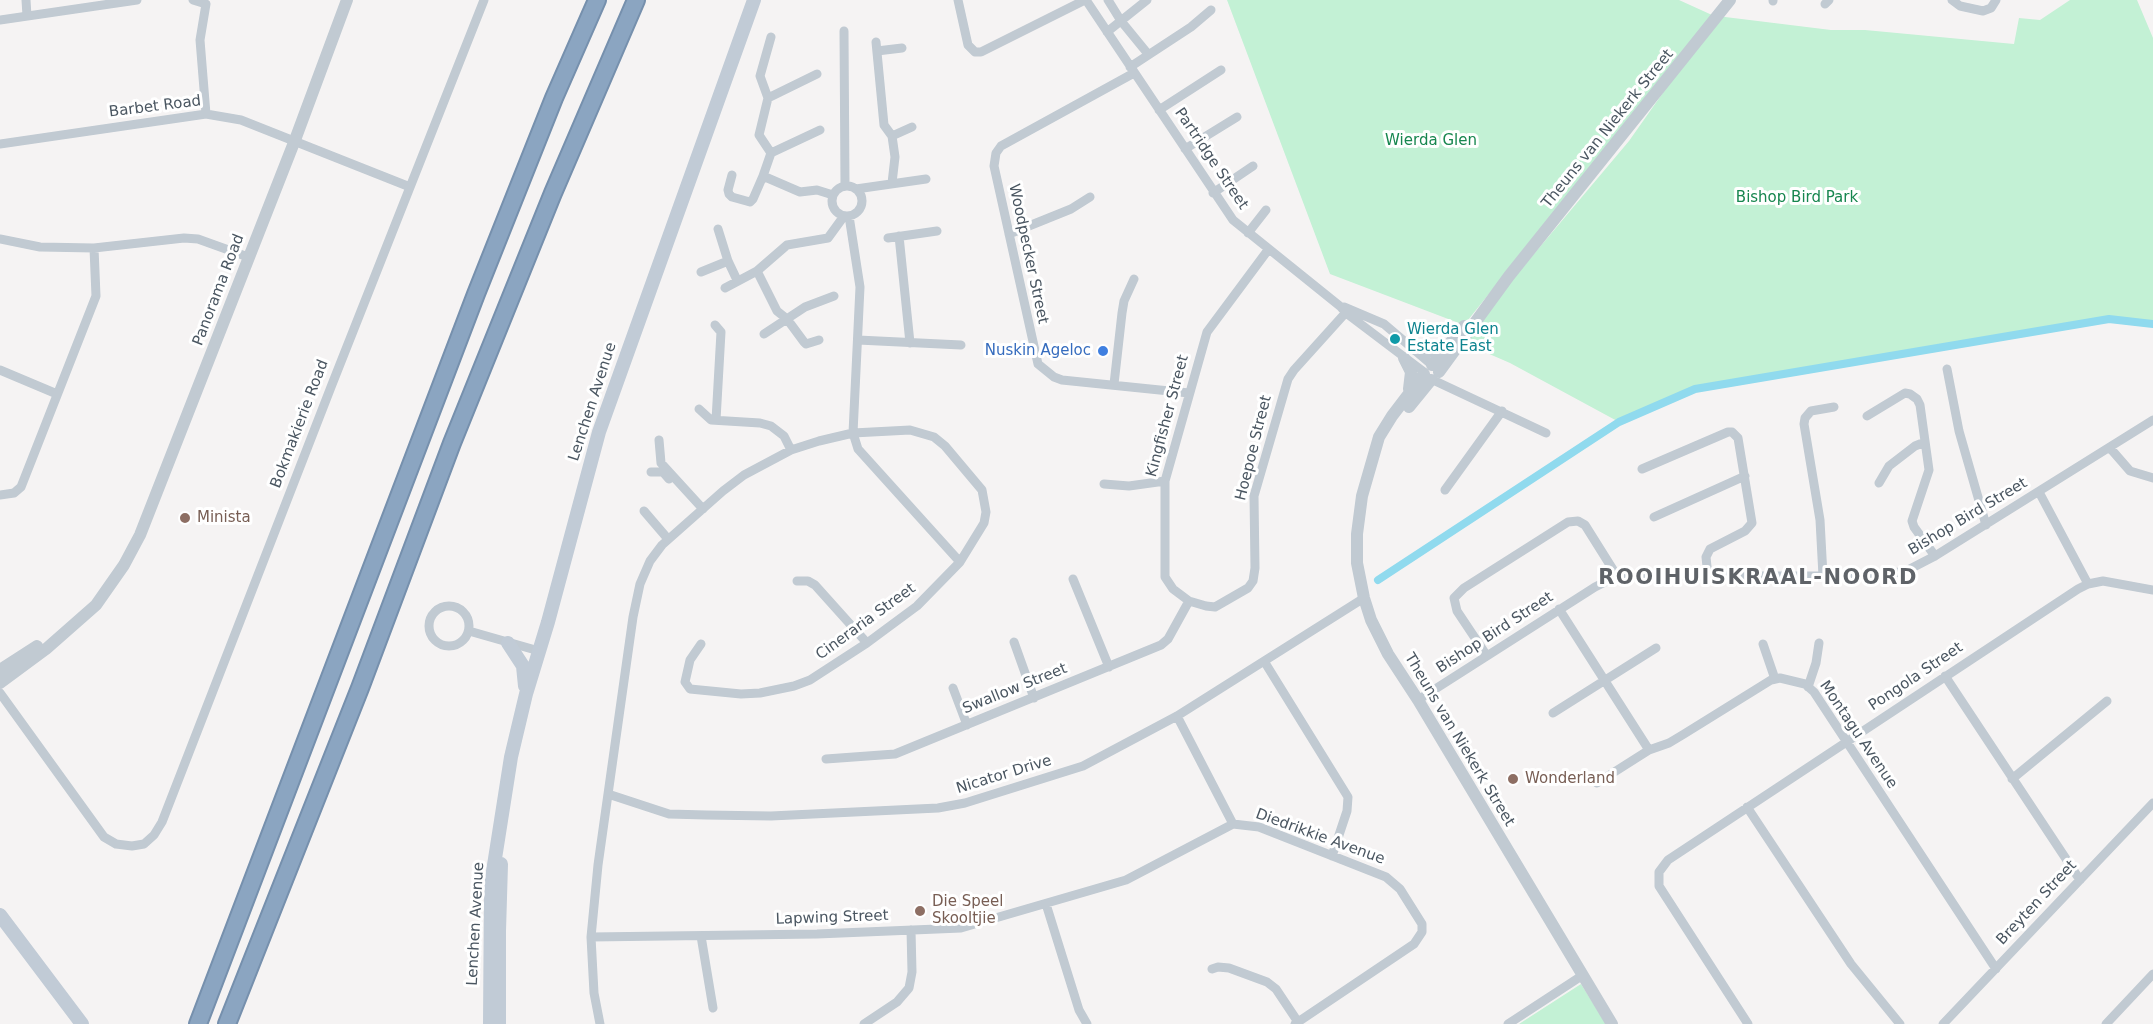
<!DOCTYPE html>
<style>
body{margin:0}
canvas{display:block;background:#f5f3f3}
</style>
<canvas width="2153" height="1024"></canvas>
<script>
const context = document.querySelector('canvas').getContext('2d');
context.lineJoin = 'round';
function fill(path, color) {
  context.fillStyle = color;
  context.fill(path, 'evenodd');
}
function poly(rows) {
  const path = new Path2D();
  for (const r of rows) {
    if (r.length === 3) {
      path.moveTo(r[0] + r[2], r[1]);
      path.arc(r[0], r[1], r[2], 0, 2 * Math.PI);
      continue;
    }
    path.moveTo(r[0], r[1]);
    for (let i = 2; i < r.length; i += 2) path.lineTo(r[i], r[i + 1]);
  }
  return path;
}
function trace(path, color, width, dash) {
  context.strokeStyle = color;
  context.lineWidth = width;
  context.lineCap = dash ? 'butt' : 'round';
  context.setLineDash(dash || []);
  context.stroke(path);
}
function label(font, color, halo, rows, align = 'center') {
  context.font = font + ' "DejaVu Sans",sans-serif';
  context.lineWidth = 6;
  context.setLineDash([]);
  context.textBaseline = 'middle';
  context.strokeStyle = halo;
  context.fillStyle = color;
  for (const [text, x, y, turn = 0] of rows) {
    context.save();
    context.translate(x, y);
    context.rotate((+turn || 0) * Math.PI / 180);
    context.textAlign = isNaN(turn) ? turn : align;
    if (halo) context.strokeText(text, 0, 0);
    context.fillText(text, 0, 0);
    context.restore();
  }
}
const green = poly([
 [1227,0,1679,0,1712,15,1464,325,1330,274],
 [2070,0,2137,0,2153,38,2153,324,2108,319,1695,389,1619,422,1510,363,1464,343,1491,305,1629,141,1717,16,1831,30,1865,30,2014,44,2019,18,2040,20],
 [1581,984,1606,1024,1519,1024]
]);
const canal = poly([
 [1378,580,1619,422,1695,389,2109,319,2153,324]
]);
const minor = poly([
 [26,0,27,16],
 [193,0,206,4,200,40,206,114],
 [958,0,968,45,975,52,981,52,1085,0],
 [1086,0,1233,220,1341,307,1346,313,1424,372],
 [1108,0,1121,21,1148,54],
 [1952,0,1960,6,1983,11,1991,8,1996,0],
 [1773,1,1773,0],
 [1825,4,1829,0],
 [0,20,137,0],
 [844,31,845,186],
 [1107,32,1147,0],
 [771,37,760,76,768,98,759,135,771,153,763,176,800,192,817,190,833,195],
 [876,42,884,125,892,136,895,157,892,183],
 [877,51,902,48],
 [1130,67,1191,27,1211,10],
 [1134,73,1001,146,996,153,994,166,1038,364,1054,377,1062,380,1189,393],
 [768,98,817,74],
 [1159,110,1221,70],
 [892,136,912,127],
 [0,144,206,114,241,120,410,187],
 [1185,149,1237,117],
 [771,153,820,130],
 [732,175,728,190,729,194,732,197,750,202,753,199,763,176],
 [847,201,15],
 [856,189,926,179],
 [1213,193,1253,166],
 [849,216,860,287,853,433,858,449,960,562],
 [718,229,728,261,737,280],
 [1248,233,1266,210],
 [1009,234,1071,209,1090,197],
 [899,236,910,343],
 [888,238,937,231],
 [0,239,40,247,94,248,184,238,198,239,248,257],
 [1268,250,1207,332,1165,481,1165,577,1173,589,1189,601,1206,606,1215,607,1248,588,1253,581,1255,568,1254,496,1288,379,1294,370,1349,309],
 [757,271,777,311,787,319,804,342,806,344,819,340],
 [701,272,728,261],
 [725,288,757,271,787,245,828,238,844,216],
 [1344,307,1384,324,1431,364],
 [715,325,721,332,716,420],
 [764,334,805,307,834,296],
 [858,340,961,345],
 [1947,369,1959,431,1986,525],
 [0,370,57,394],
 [1433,380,1546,433],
 [1114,384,1122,313,1124,301,1134,279],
 [699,409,711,420,760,423,771,426,784,436,791,450],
 [1867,416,1905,393,1910,394,1917,399,1920,405,1929,470,1912,521,1914,527,1935,556],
 [659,440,661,463,703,509],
 [2110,448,2130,471,2153,478],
 [1642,469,1728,432,1732,432,1738,438,1752,523,1745,531,1710,549,1706,557,1708,576],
 [651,472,663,472,669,479],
 [1879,483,1889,466,1915,446,1925,442],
 [1104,484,1129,486,1165,481],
 [1445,490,1502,411],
 [2039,492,2088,584],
 [0,495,14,493,21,487,96,296,94,248],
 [644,511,668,539],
 [1654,517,1745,476],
 [1823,576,1820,520,1804,424,1805,418,1811,411,1834,407],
 [1073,579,1109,667],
 [797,581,808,581,815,585,867,643],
 [449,626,20],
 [1559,609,1649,750],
 [469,631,539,651],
 [1014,642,1034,698],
 [1763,644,1775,679],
 [1487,656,1457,611,1454,598,1464,588,1568,522,1578,521,1585,525,1617,576],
 [1264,661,1348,797,1347,811,1332,856],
 [1945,676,2080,880],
 [1808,687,1816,663,1819,643],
 [953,688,967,725],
 [0,693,104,837,116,844,132,846,144,844,154,835,162,822,331,387,484,0],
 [1418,700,1595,587,1617,576,1874,576,1906,571,1935,556,2153,420],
 [1553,713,1656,648],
 [1177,716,1233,824,1259,827,1386,877,1400,889,1422,924,1422,932,1414,944,1295,1024],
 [826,759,895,754,1161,645,1168,639,1189,601],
 [2012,779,2107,701],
 [1597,783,1649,750,1669,743,1684,734,1771,680,1780,678,1805,684,1814,692,1996,969],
 [608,794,669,814,706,815,771,816,938,808,965,803,1083,766,1177,716,1364,598],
 [1747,807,1851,964,1900,1024],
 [1046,904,1079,1010,1087,1024],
 [701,936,713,1008],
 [591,937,817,934,961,928,1126,880,1233,824],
 [1212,969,1218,967,1229,968,1267,982,1276,989,1298,1022],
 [600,1024,594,993,591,937,598,865,633,617,640,584,650,561,662,545,723,491,744,475,791,450,819,441,853,433,910,430,934,437,945,446,982,490,986,512,984,523,960,562,917,606,867,643,810,680,794,686,760,693,741,694,690,689,685,682,690,660,701,644],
 [864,1024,897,1002,909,988,912,972,911,930],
 [1508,1024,1583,975],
 [1748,1024,1659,886,1659,872,1668,860,2078,589,2088,584,2103,581,2153,590],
 [1943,1024,2153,803],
 [2106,1024,2153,974]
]);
const tertiary = poly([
 [1415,349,1440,353],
 [1404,358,1411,372,1409,389],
 [1432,365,1464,326],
 [1439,372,1509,276,1730,0],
 [1424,374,1392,416,1379,437,1362,496,1357,534,1357,563,1364,598,1371,620,1388,654,1418,700,1612,1024],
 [1409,407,1431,380],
 [0,670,37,646],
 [0,683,46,649,96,605,124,565,140,535,295,140,347,0]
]);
const secondary = poly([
 [508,643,523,666,525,686],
 [0,915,82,1024],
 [490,1024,491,884,511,757,526,694,548,622,599,432,754,0],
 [499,1024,499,931,501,864]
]);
const motorway = poly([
 [198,1024,476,294,554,98,597,0],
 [227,1024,360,688,452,443,553,193,636,0]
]);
const markers = [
 [1395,339,6,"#0f9aa8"],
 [1103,351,6,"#3f7fe0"],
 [185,518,6,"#8d6e63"],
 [1513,779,6,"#8d6e63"],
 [920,911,6,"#8d6e63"]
];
const streetNames = [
 ["Barbet Road",155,107,-7],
 ["Theuns van Niekerk Street",1608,129,-51],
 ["Partridge Street",1211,159,56],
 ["Woodpecker Street",1028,254,78],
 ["Panorama Road",219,290,-69],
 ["Lenchen Avenue",593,402,-72],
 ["Kingfisher Street",1168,416,-75],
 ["Bokmakierie Road",300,424,-69],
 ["Hoepoe Street",1254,448,-76],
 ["Bishop Bird Street",1968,517,-31],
 ["Cineraria Street",866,622,-36],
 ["Bishop Bird Street",1495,633,-33],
 ["Pongola Street",1916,677,-34],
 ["Swallow Street",1015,689,-22],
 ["Montagu Avenue",1858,735,56],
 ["Theuns van Niekerk Street",1459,740,59],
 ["Nicator Drive",1004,775,-17],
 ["Diedrikkie Avenue",1320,837,20],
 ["Breyten Street",2037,903,-47],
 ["Lapwing Street",832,918,-2],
 ["Lenchen Avenue",476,924,-87]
];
const parkNames = [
 ["Wierda Glen",1431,141],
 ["Bishop Bird Park",1797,198]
];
const cultureNames = [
 ["Wierda Glen",1407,330],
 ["Estate East",1407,347]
];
const shopNames = [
 ["Nuskin Ageloc",1091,351]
];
const educationNames = [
 ["Minista",197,518],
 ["Wonderland",1525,779],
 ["Die Speel",932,902],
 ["Skooltjie",932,919]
];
const districtNames = [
 ["ROOIHUISKRAAL-NOORD",1758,579]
];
fill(green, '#c3f1d5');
trace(canal, '#90daee', 8);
trace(motorway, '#7690ad', 20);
trace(minor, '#c1cad2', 9);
trace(tertiary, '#c1cad2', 12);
trace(secondary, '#c1cbd6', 14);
trace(motorway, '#8ba5c1', 16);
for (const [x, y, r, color] of markers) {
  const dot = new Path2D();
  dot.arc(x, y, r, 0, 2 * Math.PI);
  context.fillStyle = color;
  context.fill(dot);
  trace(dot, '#fff', 2);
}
label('15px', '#4a5661', '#fff', streetNames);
label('15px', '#17864f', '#fff', parkNames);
label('15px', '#0d838f', '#fff', cultureNames, 'left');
label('15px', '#366cbe', '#fff', shopNames, 'right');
label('15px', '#785e54', '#fff', educationNames, 'left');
context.letterSpacing = '1.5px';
label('bold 21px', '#5f6368', '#fff', districtNames);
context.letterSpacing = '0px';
</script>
